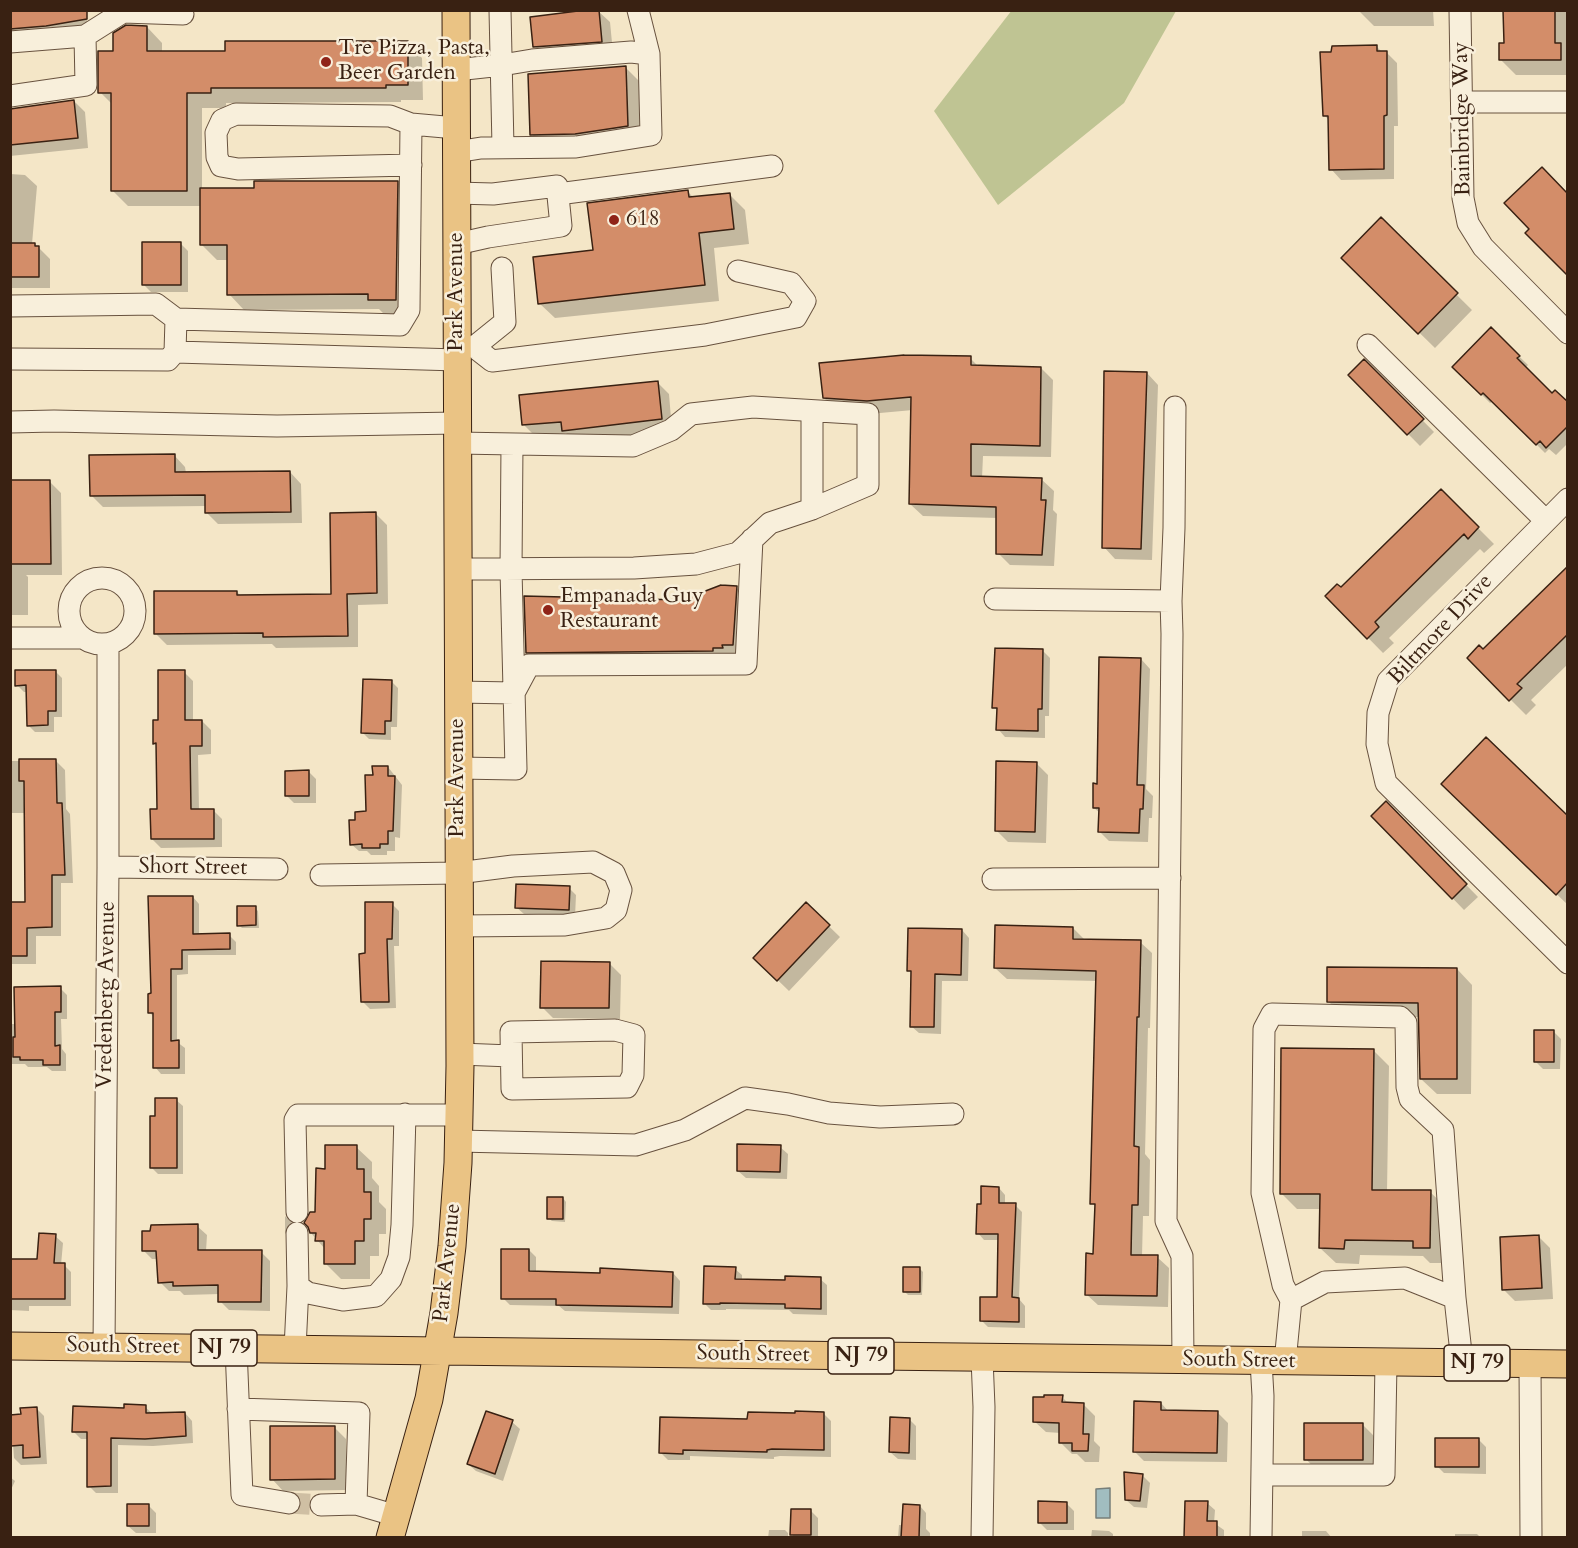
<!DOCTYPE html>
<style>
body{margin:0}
#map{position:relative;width:1578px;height:1548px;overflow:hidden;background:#f4e6c7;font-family:Cardo,serif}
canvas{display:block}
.frame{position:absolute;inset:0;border:12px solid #392112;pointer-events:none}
</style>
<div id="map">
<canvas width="1578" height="1548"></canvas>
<div class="frame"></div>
</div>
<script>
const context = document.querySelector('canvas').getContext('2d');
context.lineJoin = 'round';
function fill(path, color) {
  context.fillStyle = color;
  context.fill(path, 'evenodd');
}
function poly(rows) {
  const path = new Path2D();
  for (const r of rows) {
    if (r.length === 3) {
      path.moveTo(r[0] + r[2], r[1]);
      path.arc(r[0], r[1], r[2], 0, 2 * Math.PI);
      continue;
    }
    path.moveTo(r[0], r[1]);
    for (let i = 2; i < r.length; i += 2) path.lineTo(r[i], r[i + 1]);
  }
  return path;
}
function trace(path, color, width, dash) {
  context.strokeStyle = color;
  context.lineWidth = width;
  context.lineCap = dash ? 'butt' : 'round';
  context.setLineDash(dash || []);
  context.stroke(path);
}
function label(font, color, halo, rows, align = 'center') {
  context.font = font + ' Cardo,serif';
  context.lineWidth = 5;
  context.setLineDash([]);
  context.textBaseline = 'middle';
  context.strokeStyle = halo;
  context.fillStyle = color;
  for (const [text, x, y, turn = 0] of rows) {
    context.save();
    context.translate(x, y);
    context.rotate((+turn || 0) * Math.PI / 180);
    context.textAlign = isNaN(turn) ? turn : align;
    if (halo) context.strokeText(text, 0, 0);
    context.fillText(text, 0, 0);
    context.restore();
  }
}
const green = poly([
 [1012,10,1176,11,1124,103,998,205,934,111]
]);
const water = poly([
 [1110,1488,1110,1518,1096,1518,1096,1489,1110,1488]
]);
const shadow = poly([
 [10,10,85,10,89,32,10,35],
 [1358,10,1433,10,1434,26,1374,26],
 [1505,10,1568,10,1568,75,1516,75,1501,60,1505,45],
 [598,11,610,22,613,53,546,58,535,46],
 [147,27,162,43,162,52,227,53,407,42,422,58,423,100,401,100,401,102,226,103,226,108,202,108,202,190,256,189,397,182,413,198,411,315,385,315,379,309,244,310,229,294,229,260,217,260,202,245,202,206,128,206,113,191,113,105,100,92,114,53],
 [1377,47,1383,53,1387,53,1397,63,1398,126,1394,126,1394,179,1341,180,1331,169,1330,121,1325,116],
 [625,67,641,83,643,141,547,150,532,134],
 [74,101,85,112,88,148,10,156,10,110],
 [10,174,25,175,37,186,32,244,35,244,50,259,50,288,10,288],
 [688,192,694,198,729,194,745,210,749,244,714,248,719,301,555,318,539,303,594,252],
 [1381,220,1472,310,1435,348,1343,258],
 [180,243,188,251,188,292,151,292,143,284],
 [1491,329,1528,365,1525,368,1552,395,1568,404,1568,443,1556,455,1549,449,1545,453,1493,401,1490,403,1454,367],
 [970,358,979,367,1041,368,1053,380,1051,457,983,456,982,478,1041,479,1054,491,1053,510,1057,514,1054,566,1010,565,998,553,998,518,923,516,910,504,913,410,880,413,836,410,824,398],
 [1364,361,1434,432,1420,446,1350,375],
 [1147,373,1158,385,1152,560,1115,559,1104,547],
 [658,383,669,394,672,430,575,442,566,433,535,436,524,425],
 [174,455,185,467,186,473,290,472,301,484,302,523,218,524,207,513,207,506,103,507,91,495],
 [49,481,61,493,62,575,26,575,28,577,28,615,10,615,10,482],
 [1441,491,1494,544,1484,553,1480,549,1389,638,1394,643,1383,653,1327,596,1341,589],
 [376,514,387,525,388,604,358,605,358,647,276,648,272,644,167,645,156,634,237,592,241,596,333,595],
 [1568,568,1568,664,1531,700,1536,705,1526,715,1469,658,1483,651],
 [736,587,752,603,737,660,543,668,527,652,682,601],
 [1042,650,1050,658,1049,716,1045,716,1045,738,1005,737,998,729,998,711,994,707],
 [1141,659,1150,669,1146,789,1153,796,1152,818,1149,818,1148,842,1109,841,1100,832,1100,813,1094,808,1099,785],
 [55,671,62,678,62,717,54,717,54,732,35,732,28,725,28,692,24,692,17,685],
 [184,672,193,681,193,721,202,721,211,730,211,754,198,755,199,810,213,810,222,819,222,847,161,848,152,839,158,811,157,745,155,743,160,722],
 [391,681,398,688,397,727,391,727,391,740,369,739,363,733],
 [10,761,56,761,65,770,66,809,70,814,73,883,61,883,61,936,36,936,36,964,10,964,10,911,26,904,26,813,10,813],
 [1036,763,1048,775,1046,843,1008,842,996,830],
 [388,767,402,785,400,838,395,837,395,851,387,851,387,855,371,855,367,851,359,851,351,844,357,821,367,813,374,776],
 [309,772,316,779,316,803,294,803,287,796],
 [1458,800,1568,818,1568,905],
 [1386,803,1478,897,1464,910,1373,816],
 [569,888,576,895,575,917,524,914,516,907],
 [193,897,199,904,199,936,229,935,236,942,236,955,188,955,188,974,177,975,177,1042,185,1048,185,1074,161,1074,155,1067,154,1017,150,1013,152,995],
 [392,904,399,911,399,946,394,946,396,1008,370,1009,362,1001,366,955],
 [806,904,840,937,789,991,755,958],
 [255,908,258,911,259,928,242,928,239,925],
 [1073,928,1085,940,1140,942,1152,953,1150,1028,1148,1028,1145,1154,1150,1160,1149,1216,1143,1216,1142,1256,1157,1257,1169,1268,1168,1307,1098,1305,1086,1294,1095,1255,1096,1207,1092,1203,1098,981,1007,979,995,968],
 [962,930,969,938,968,981,942,981,941,1034,919,1033,911,1026,913,974,909,970],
 [609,963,621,975,620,1019,553,1018,542,1007],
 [1457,969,1472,985,1471,1094,1437,1094,1421,1079,1420,1017,1344,1017,1328,1001],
 [60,988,67,995,67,1019,61,1019,62,1049,66,1054,66,1071,52,1071,47,1067,28,1067,25,1064,10,1064,10,1024,17,1024],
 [1554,1032,1561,1039,1560,1069,1543,1069,1535,1061],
 [1373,1050,1389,1066,1387,1191,1430,1192,1446,1207,1445,1263,1430,1263,1423,1256,1360,1255,1359,1264,1336,1263,1320,1248,1321,1209,1297,1209,1281,1193],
 [176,1100,183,1106,183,1174,158,1174,152,1168,157,1117],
 [356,1147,372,1162,372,1178,379,1186,379,1202,386,1209,386,1234,379,1234,379,1256,370,1256,370,1279,341,1279,325,1263,325,1249,311,1233,326,1170],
 [780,1147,788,1154,787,1179,746,1178,738,1171],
 [999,1188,1005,1195,1005,1205,1015,1205,1022,1212,1019,1299,1025,1306,1025,1328,988,1327,981,1320,998,1299,999,1240,984,1240,978,1233,982,1205],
 [563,1198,566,1202,565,1222,552,1221,548,1218],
 [285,1216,298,1229,300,1248,285,1233],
 [197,1226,207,1235,206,1251,261,1252,270,1261,270,1311,229,1310,220,1301,220,1294,184,1295,180,1291,169,1291,160,1282,158,1259,152,1259,143,1250],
 [55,1236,63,1243,61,1265,64,1265,71,1272,71,1306,29,1306,29,1311,10,1310,10,1261,39,1261],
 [1539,1237,1550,1248,1553,1299,1515,1301,1504,1290],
 [529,1250,536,1257,536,1273,602,1275,673,1273,680,1281,679,1314,565,1311,559,1306,510,1305,503,1298],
 [919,1268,923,1272,922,1295,908,1295,904,1291],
 [735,1269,742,1275,742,1280,787,1282,820,1279,827,1285,827,1315,793,1314,789,1310,726,1309,726,1310,711,1310,704,1303],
 [1062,1397,1069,1404,1083,1404,1095,1416,1094,1441,1100,1447,1099,1462,1085,1462,1077,1454,1072,1454,1060,1442,1061,1433,1046,1432,1034,1421,1045,1399],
 [1161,1403,1169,1412,1218,1413,1228,1423,1227,1462,1144,1461,1134,1451],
 [145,1407,153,1414,185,1413,192,1421,193,1443,153,1446,118,1445,118,1493,96,1493,89,1486,89,1439,81,1439,74,1432,126,1409],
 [36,1408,44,1416,47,1464,21,1465,14,1458,11,1416,22,1416],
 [824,1414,831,1421,831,1457,780,1456,774,1457,774,1459,690,1456,690,1460,668,1460,660,1452,749,1421],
 [909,1419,916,1426,916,1460,898,1459,890,1452],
 [512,1422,520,1429,503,1481,476,1471,468,1464],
 [1363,1425,1374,1436,1374,1471,1317,1471,1306,1459],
 [334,1427,346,1439,346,1490,283,1491,272,1479],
 [1479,1440,1486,1447,1486,1474,1444,1473,1437,1466],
 [1142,1475,1150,1483,1147,1508,1134,1507,1126,1500],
 [10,1477,15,1481,10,1492],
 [1207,1503,1215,1510,1214,1523,1224,1530,1224,1538,1184,1538],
 [1067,1504,1074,1511,1074,1530,1047,1530,1039,1522],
 [149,1506,156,1513,156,1533,136,1533,128,1526],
 [920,1506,926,1513,926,1529,930,1533,930,1538,898,1538,899,1525,903,1525],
 [811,1511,818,1518,818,1538,795,1538,792,1534],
 [769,1530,785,1530,788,1533,788,1538,768,1538],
 [1092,1530,1109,1531,1113,1534,1113,1538,1091,1538],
 [1302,1531,1326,1531,1332,1538,1302,1538],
 [1455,1534,1477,1534,1481,1538,1455,1538]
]);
const building = poly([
 [10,10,87,10,87,19,46,26,10,29,10,10],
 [586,10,599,10,602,42,533,47,530,17,586,10],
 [1503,10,1555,10,1555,43,1561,43,1561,60,1499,60,1499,43,1504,43,1503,10],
 [126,25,147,26,147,51,225,51,225,41,408,41,408,85,386,85,386,88,211,88,211,93,187,93,187,191,111,191,111,93,98,93,98,51,113,51,113,33,126,25],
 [1377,45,1377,51,1387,51,1387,115,1384,116,1384,169,1329,170,1328,116,1323,116,1320,52,1331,52,1332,46,1377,45],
 [626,66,628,126,575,134,530,135,528,74,626,66],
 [74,100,78,138,10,145,10,109,74,100],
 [1542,167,1568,194,1568,276,1525,233,1529,229,1504,203,1542,167],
 [254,181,398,181,396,300,368,300,368,294,227,295,227,245,200,245,200,188,254,188,254,181],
 [688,190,689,197,730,193,734,229,699,233,705,285,538,304,533,257,593,250,587,203,688,190],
 [1381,217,1458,293,1418,334,1341,258,1381,217],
 [142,242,181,242,181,285,142,285,142,242],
 [10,243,35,243,35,246,39,246,39,277,10,277,10,243],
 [1491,327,1520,356,1517,358,1552,393,1555,390,1568,402,1568,426,1546,448,1540,441,1536,445,1483,393,1481,395,1452,367,1491,327],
 [904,355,971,356,971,365,1041,367,1040,446,971,444,971,476,1042,478,1041,500,1046,500,1042,555,996,554,996,507,909,504,911,397,867,401,823,398,819,363,904,355],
 [1364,359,1424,419,1407,435,1348,375,1364,359],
 [1104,371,1147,372,1141,549,1102,548,1104,371],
 [658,381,662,419,562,431,561,422,522,425,519,395,658,381],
 [175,454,175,472,290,471,291,512,205,513,205,495,90,496,89,455,175,454],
 [10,480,50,480,51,564,10,564,10,480],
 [1441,489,1479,527,1468,539,1464,534,1375,622,1379,627,1367,639,1325,596,1337,584,1341,587,1441,489],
 [376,512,377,593,347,594,348,636,263,637,263,633,154,634,154,591,237,591,237,595,331,594,330,513,376,512],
 [1568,566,1568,634,1517,684,1522,688,1509,701,1467,658,1479,645,1483,649,1568,566],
 [721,585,737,586,733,645,722,645,723,648,713,648,713,651,526,653,524,596,682,600,721,585],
 [995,648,1043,649,1042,709,1038,709,1038,731,996,730,997,708,992,708,995,648],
 [1099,657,1141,658,1137,785,1144,785,1143,809,1140,809,1139,833,1098,832,1099,808,1093,808,1093,783,1097,784,1099,657],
 [15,670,56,670,56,711,48,711,48,725,27,726,26,685,15,686,15,670],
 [158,670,185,670,185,720,202,720,202,746,190,746,191,809,214,809,214,839,151,839,150,809,157,809,156,743,153,744,153,720,158,720,158,670],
 [363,679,392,680,391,721,385,721,385,734,361,733,363,679],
 [1486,737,1568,816,1568,882,1556,895,1441,784,1486,737],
 [19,759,56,759,57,803,62,803,65,875,52,875,52,927,27,928,27,956,10,956,10,902,25,902,24,781,19,781,19,759],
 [996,761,1037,762,1035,832,995,831,996,761],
 [372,766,388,766,388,776,395,776,393,831,388,831,388,844,380,844,380,848,362,848,362,844,350,845,349,820,355,820,355,812,366,811,365,775,373,775,372,766],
 [309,770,309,796,285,796,285,771,309,770],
 [1386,801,1467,884,1452,899,1371,816,1386,801],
 [516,884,570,886,569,910,515,908,516,884],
 [148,896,193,896,193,934,230,933,230,949,182,950,182,969,171,969,171,1041,179,1040,179,1068,153,1068,153,1013,148,1013,148,994,151,993,148,896],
 [365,902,393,902,392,939,387,939,389,1002,361,1002,359,954,365,953,365,902],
 [806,902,830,925,777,981,753,958,806,902],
 [237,906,256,906,256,925,237,926,237,906],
 [995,925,1073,927,1073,939,1141,940,1139,1017,1137,1017,1134,1146,1139,1147,1138,1205,1132,1205,1131,1255,1158,1255,1157,1296,1085,1295,1086,1253,1093,1254,1095,1204,1090,1204,1096,971,994,968,995,925],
 [908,928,962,929,961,975,935,974,934,1027,910,1027,911,971,907,971,908,928],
 [541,961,610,962,609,1008,540,1008,541,961],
 [1327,967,1457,968,1457,1079,1420,1079,1418,1003,1327,1002,1327,967],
 [61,986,61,1012,55,1012,55,1046,60,1045,60,1065,43,1065,43,1060,20,1060,20,1057,13,1057,13,1037,15,1037,14,987,61,986],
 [1534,1030,1554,1030,1554,1062,1534,1062,1534,1030],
 [1281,1048,1374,1049,1372,1190,1431,1190,1430,1248,1413,1248,1413,1241,1345,1240,1344,1249,1319,1248,1320,1194,1280,1194,1281,1048],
 [155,1098,177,1098,177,1168,150,1168,150,1116,155,1116,155,1098],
 [737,1144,781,1145,780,1172,737,1171,737,1144],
 [325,1145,357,1145,357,1169,364,1169,364,1192,371,1192,371,1219,364,1219,364,1241,355,1241,355,1264,324,1264,324,1241,315,1241,316,1233,310,1233,308,1227,304,1223,310,1212,315,1212,316,1168,325,1169,325,1145],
 [981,1186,999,1187,999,1203,1016,1203,1012,1297,1019,1298,1019,1322,980,1321,980,1297,997,1297,998,1234,976,1234,977,1204,981,1204,981,1186],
 [547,1197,563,1197,563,1219,547,1219,547,1197],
 [198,1224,198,1250,262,1250,261,1302,218,1302,218,1285,173,1286,173,1282,158,1283,156,1251,142,1251,142,1231,150,1231,151,1225,198,1224],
 [39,1233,56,1234,54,1263,65,1263,65,1299,10,1299,10,1259,37,1259,39,1233],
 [1539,1235,1542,1288,1502,1290,1500,1237,1539,1235],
 [501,1249,529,1249,529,1271,600,1273,600,1268,673,1272,672,1307,556,1305,556,1299,501,1299,501,1249],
 [704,1266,736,1267,735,1279,785,1280,785,1276,821,1277,821,1309,785,1308,785,1304,720,1303,720,1304,703,1304,704,1266],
 [903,1267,920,1267,920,1292,903,1292,903,1267],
 [1044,1395,1063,1395,1062,1402,1084,1403,1083,1434,1089,1434,1088,1451,1072,1451,1072,1443,1059,1443,1059,1423,1033,1422,1033,1397,1044,1397,1044,1395],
 [1134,1401,1161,1402,1161,1410,1218,1411,1217,1453,1133,1452,1134,1401],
 [124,1404,146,1405,146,1413,185,1412,186,1436,145,1439,111,1438,111,1486,87,1487,87,1432,72,1432,73,1406,124,1408,124,1404],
 [37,1407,40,1457,23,1458,23,1445,11,1446,10,1415,21,1414,20,1408,37,1407],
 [486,1411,513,1420,495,1474,467,1464,486,1411],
 [795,1411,824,1412,824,1450,772,1449,767,1450,767,1452,683,1450,683,1454,659,1453,660,1417,747,1419,748,1412,795,1413,795,1411],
 [890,1417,910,1418,909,1453,889,1452,890,1417],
 [1304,1423,1363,1423,1363,1460,1304,1460,1304,1423],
 [270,1426,335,1426,335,1479,270,1480,270,1426],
 [1435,1438,1479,1438,1479,1467,1435,1467,1435,1438],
 [1124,1472,1143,1474,1140,1501,1125,1500,1124,1472],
 [1038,1501,1067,1502,1067,1523,1038,1523,1038,1501],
 [1185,1501,1208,1501,1207,1521,1217,1521,1217,1538,1184,1538,1185,1501],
 [127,1504,149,1504,149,1526,127,1526,127,1504],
 [903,1504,920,1505,919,1538,901,1538,903,1504],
 [791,1509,811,1509,811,1535,790,1535,791,1509]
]);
const minorTunnel = poly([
 [289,1503,321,1505]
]);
const minor = poly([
 [500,10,503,147],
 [638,10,649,54],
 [1460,10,1463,198,1468,223,1483,247,1568,333],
 [85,36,123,12,183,14],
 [10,42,85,36,86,85,10,96],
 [456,70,502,65,532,60,631,52,649,54,651,135,576,147,481,148,456,152],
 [1462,102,1568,102],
 [411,165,238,169,221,166,217,157,216,133,222,120,236,114,390,116,411,124,456,128],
 [456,193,493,194,557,186,561,226,488,237,457,244],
 [558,194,772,166],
 [10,306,156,304,176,319,175,352,168,360,10,359],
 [176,319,400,325,409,310,411,124],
 [1368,345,1546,521],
 [458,346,474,347,492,361,705,335,796,317,805,301,791,283,738,271],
 [474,347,505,322,502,268],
 [175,352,458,360],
 [1175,407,1174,528,1171,601,1172,634,1166,1221,1182,1256,1183,1360],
 [812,411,812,509],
 [10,422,54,421,277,426,457,423],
 [457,443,633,446,671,430,691,414,753,407,868,414,868,485,812,509,770,523,738,553,696,564,634,568,457,569],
 [1568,499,1388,681,1378,713,1377,744,1386,783,1568,963],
 [102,611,33],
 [995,599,1171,601],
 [10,638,83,638],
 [457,692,514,693,529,665,746,664,752,539],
 [458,768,516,769,511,570,512,444],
 [108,867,277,869],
 [321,875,458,873,513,866,593,862,614,873,621,890,616,910,606,918,565,925,459,926],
 [993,879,1170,878],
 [615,1030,634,1035,633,1075,627,1087,512,1089,511,1032,615,1030],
 [460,1054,511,1056],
 [458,1141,636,1145,685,1130,745,1098,788,1104,829,1113,880,1117,953,1114],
 [297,1212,295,1120,298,1115,459,1115],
 [297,1233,298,1286,308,1293,343,1300,376,1296,391,1279,399,1257,402,1225,405,1114],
 [1291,1300,1283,1285,1262,1193,1264,1029,1272,1014,1400,1017,1406,1023,1407,1087,1410,1099,1443,1130,1455,1298],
 [104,1347,108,867,108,644],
 [236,1348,242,1495,289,1503],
 [295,1349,298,1286],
 [982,1358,984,1407,982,1538],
 [1261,1361,1263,1396,1261,1538],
 [1285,1362,1291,1300,1325,1282,1405,1278,1455,1298,1462,1362],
 [1530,1364,1531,1538],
 [238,1409,359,1413,356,1504],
 [1262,1475,1384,1475,1386,1363],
 [321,1505,356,1504,397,1516]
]);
const major = poly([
 [10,1346,1568,1364],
 [390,1538,429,1399,444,1313,452,1246,458,1163,460,1066,456,10]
]);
const markers = [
 [326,62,6,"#8f2418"],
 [614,220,6,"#8f2418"],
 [548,610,6,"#8f2418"]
];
const shields = [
 [224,1348,66],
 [861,1356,66],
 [1477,1363,66]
];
const shieldNames = [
 ["NJ 79",224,1348],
 ["NJ 79",861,1356],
 ["NJ 79",1477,1363]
];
const poiNames = [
 ["Tre Pizza, Pasta,",338,49],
 ["Beer Garden",338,74],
 ["618",626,220],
 ["Empanada Guy",560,597],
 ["Restaurant",560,622]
];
const streetNames = [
 ["Bainbridge Way",1463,119,-91],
 ["Park Avenue",457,292,-90],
 ["Biltmore Drive",1441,630,-47],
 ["Park Avenue",458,778,-90],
 ["Short Street",193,868,1],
 ["Vredenberg Avenue",107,995,-89],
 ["Park Avenue",448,1263,-84],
 ["South Street",123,1347,1],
 ["South Street",753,1355,1],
 ["South Street",1239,1361,1]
];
fill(green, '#bfc493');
fill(water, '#a1bdc0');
trace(water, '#777f7a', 1.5);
fill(shadow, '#0003');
fill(building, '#d38d69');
trace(building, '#392112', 1.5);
trace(minorTunnel, '#cfbfa3', 21, [21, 10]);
trace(minor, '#68523f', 23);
trace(major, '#392112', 29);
trace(minor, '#f8efdb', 21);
trace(major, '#eac384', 27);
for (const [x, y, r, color] of markers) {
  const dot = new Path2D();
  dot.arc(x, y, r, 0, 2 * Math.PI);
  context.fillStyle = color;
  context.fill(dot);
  trace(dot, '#f8efdb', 2);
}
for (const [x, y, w] of shields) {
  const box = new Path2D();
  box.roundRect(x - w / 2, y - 18, w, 36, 4.5);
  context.fillStyle = '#f8efdb';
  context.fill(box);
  trace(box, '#392112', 1.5);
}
label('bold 21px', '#392112', null, shieldNames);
label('22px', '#392112', '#f8efdb', poiNames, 'left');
label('22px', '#392112', '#f8efdb', streetNames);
</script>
